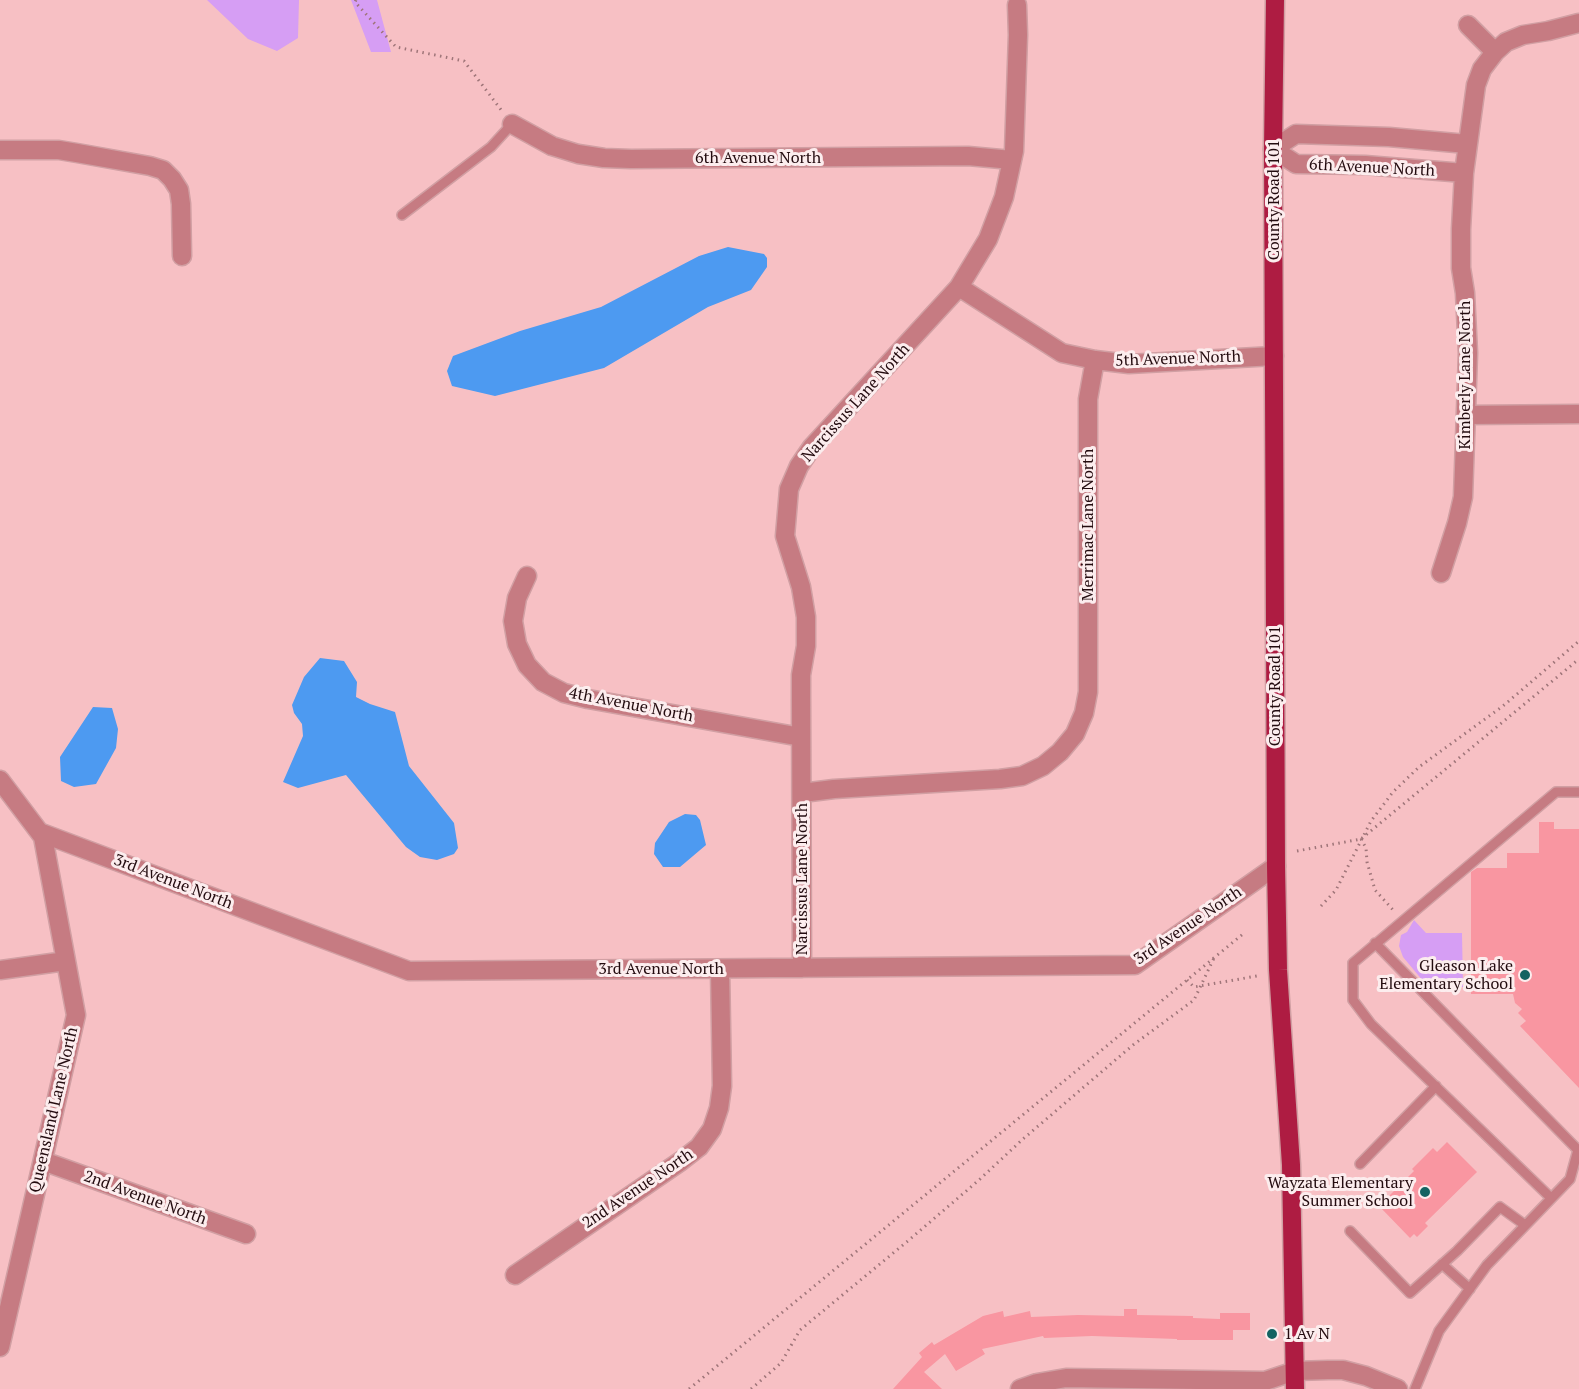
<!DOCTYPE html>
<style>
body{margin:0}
canvas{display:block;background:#f7c0c4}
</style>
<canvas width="1579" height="1389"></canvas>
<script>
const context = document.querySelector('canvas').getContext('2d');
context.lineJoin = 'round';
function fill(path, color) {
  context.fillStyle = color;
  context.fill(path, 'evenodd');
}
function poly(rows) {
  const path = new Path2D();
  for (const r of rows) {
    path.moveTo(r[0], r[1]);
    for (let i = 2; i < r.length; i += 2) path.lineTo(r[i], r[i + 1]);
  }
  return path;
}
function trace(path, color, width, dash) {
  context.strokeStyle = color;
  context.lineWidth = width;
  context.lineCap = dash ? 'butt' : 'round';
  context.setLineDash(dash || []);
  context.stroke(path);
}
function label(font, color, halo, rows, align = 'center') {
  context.font = font + ' "PT Serif",serif';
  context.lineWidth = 6;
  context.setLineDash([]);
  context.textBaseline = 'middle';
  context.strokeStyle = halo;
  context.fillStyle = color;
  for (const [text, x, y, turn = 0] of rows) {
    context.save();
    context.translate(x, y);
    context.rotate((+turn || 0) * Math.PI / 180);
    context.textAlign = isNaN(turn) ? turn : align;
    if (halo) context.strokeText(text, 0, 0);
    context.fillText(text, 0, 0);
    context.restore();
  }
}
const green = poly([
 [207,0,299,0,298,38,277,51,248,39],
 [351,0,377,0,391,52,371,52],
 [1414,920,1426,933,1462,933,1463,987,1428,987,1403,957,1399,946,1401,935,1407,932]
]);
const water = poly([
 [728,247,764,254,767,258,767,267,751,290,708,307,604,368,495,396,452,386,447,371,453,356,520,331,601,307,699,256],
 [320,658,344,661,357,682,356,697,370,704,395,712,409,766,454,823,458,848,454,854,437,860,420,857,406,847,346,775,298,788,283,782,303,736,302,724,294,713,292,705,304,677],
 [93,707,112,708,118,729,116,748,96,784,74,787,61,781,60,757],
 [685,814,696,815,700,820,706,845,680,867,663,867,654,854,655,843,669,822]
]);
const building = poly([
 [1539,822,1554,822,1554,829,1579,829,1579,1088,1520,1026,1526,1021,1518,1013,1522,1009,1515,1003,1513,994,1471,994,1471,872,1477,868,1507,868,1507,853,1539,853],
 [1447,1142,1477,1172,1425,1223,1428,1226,1417,1237,1414,1234,1410,1238,1379,1206,1414,1171,1412,1169,1433,1148,1437,1152],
 [1124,1309,1137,1309,1137,1315,1193,1316,1193,1318,1220,1319,1220,1313,1250,1313,1250,1330,1233,1330,1233,1340,1177,1340,1177,1339,1092,1336,1044,1338,1043,1336,982,1349,985,1354,956,1371,945,1354,924,1372,942,1389,893,1389,922,1357,919,1353,932,1342,934,1345,983,1316,1003,1311,1004,1317,1030,1311,1031,1317,1078,1315,1124,1316]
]);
const path = poly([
 [356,0,355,2,396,47,464,61,502,111],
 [1361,839,1366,848,1367,862,1375,890,1395,912],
 [1297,851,1361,839,1579,659],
 [1321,906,1336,890,1371,821,1393,792,1419,767,1503,706,1579,641],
 [1187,980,1194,987,1257,976],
 [689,1389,1243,934],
 [751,1389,781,1363,800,1330,909,1240,979,1180,1023,1139,1133,1045,1194,1000,1214,958]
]);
const lane = poly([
 [402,215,491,147,512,124],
 [1375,943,1578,1150,1570,1179,1487,1265,1439,1331,1415,1389],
 [1360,1164,1436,1086],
 [1551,1198,1371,1024,1353,1000,1353,963,1556,792,1579,792],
 [1350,1231,1410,1293,1457,1251,1500,1207,1525,1225],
 [1442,1264,1470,1289]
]);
const street = poly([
 [1468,25,1495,52],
 [512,124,552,146,578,154,604,158,631,159,968,156,1012,160],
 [0,150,59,150,77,153,150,166,163,170,172,179,179,190,181,204,182,256],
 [1464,173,1365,165,1296,164,1273,149,1296,134,1389,137,1467,144],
 [959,287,1062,353,1095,360,1129,364,1274,356],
 [1467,415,1579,414],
 [1441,573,1457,523,1463,497,1468,353,1465,293,1461,268,1461,229,1464,173,1476,85,1482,69,1495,52,1506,42,1523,35,1548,31,1579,23],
 [527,576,517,598,513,621,517,644,527,665,543,682,564,693,588,699,801,737],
 [0,780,43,837,76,1015,0,1347],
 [802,793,834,789,1000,779,1022,776,1043,766,1060,752,1075,734,1084,713,1088,692,1088,399,1095,360],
 [39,832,409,971,1135,965,1276,866],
 [802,968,801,699,801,675,806,646,806,617,801,587,785,536,789,489,799,466,812,447,959,287,988,239,1004,197,1014,151,1018,35,1017,5],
 [0,970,66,961],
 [43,1161,246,1234],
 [515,1275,681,1161,699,1147,712,1129,719,1108,722,1086,720,969],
 [1020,1389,1037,1383,1066,1378,1265,1381,1295,1371,1328,1370,1343,1370,1366,1376,1398,1389]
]);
const primary = poly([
 [1275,0,1273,149,1276,866,1278,970,1291,1165,1295,1389]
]);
const markers = [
 [1525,975,6,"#146362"],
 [1425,1192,6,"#146362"],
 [1272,1334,6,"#146362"]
];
const streetNames = [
 ["6th Avenue North",758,158],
 ["6th Avenue North",1372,168,3],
 ["County Road 101",1274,200,-90],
 ["5th Avenue North",1178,359,-2],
 ["Kimberly Lane North",1465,375,-90],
 ["Narcissus Lane North",856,403,-48],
 ["Merrimac Lane North",1088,525,-90],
 ["County Road 101",1275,686,-90],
 ["4th Avenue North",631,705,11],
 ["Narcissus Lane North",802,879,-90],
 ["3rd Avenue North",173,882,21],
 ["3rd Avenue North",1188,926,-34],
 ["3rd Avenue North",661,969],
 ["Queensland Lane North",54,1110,-77],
 ["2nd Avenue North",638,1189,-34],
 ["2nd Avenue North",145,1198,20]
];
const poiNames = [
 ["Gleason Lake",1513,966],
 ["Elementary School",1513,984],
 ["Wayzata Elementary",1413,1183],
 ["Summer School",1413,1201],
 ["1 Av N",1284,1334,"left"]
];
fill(green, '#d69ef4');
fill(water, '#4d9af1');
fill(building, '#f996a1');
trace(lane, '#d19fa3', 12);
trace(street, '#d19fa3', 21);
trace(primary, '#d19fa3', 21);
trace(path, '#9f7579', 3, [1.5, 4.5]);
trace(lane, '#c67b82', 9);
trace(street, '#c67b82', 18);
trace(primary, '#ae1c42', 18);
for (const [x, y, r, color] of markers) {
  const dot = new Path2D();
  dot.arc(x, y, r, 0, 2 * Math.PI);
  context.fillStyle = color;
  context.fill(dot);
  trace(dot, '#fcedee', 2);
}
label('16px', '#230b0f', '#fcedee', streetNames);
label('16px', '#230b0f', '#fcedee', poiNames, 'right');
</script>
